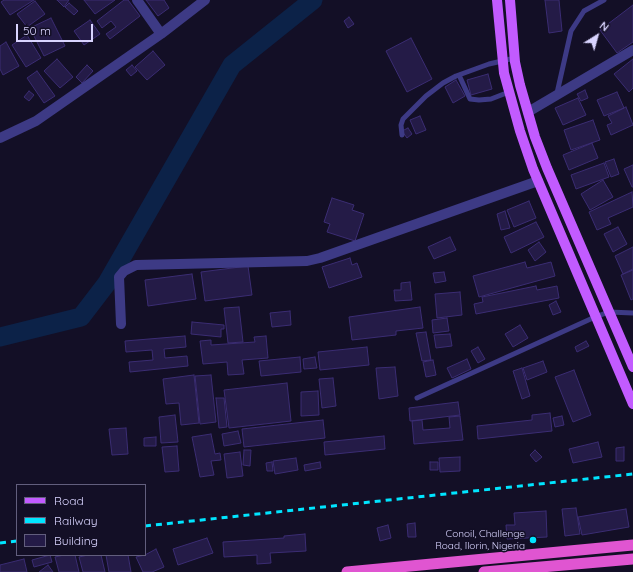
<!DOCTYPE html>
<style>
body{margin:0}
#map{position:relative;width:633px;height:572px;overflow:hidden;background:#130f26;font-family:Quicksand,sans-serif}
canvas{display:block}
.legend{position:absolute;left:16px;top:484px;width:130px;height:72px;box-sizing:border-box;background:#130f26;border:1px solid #625e7d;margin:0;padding:5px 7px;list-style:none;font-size:12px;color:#d9d4ff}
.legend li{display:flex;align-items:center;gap:8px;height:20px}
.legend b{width:20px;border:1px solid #625e7d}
.north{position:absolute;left:577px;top:16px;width:40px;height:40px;-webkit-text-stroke:3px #130f26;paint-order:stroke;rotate:37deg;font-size:11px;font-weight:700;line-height:16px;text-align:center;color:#d9d4ff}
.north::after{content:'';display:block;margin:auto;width:14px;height:18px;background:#d9d4ff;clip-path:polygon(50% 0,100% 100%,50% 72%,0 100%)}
.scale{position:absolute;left:16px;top:24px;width:77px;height:18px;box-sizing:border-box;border:2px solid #d9d4ff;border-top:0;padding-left:5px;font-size:12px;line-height:14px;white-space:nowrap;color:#d9d4ff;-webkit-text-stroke:3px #130f26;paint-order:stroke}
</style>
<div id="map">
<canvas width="633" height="572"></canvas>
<ul class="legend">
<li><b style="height:5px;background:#c25bff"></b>Road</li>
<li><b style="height:5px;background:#00e5ff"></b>Railway</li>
<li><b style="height:11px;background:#241b47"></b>Building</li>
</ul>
<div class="north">N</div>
<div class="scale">50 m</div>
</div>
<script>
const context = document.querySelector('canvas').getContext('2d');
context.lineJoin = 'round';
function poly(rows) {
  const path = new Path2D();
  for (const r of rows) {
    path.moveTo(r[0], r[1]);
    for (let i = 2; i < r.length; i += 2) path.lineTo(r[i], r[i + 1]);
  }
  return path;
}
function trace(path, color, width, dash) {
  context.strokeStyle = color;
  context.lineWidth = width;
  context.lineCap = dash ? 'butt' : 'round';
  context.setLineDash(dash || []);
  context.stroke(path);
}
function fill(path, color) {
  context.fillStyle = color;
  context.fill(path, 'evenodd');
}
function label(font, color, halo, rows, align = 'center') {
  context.font = font + ' Quicksand,sans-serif';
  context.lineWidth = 3;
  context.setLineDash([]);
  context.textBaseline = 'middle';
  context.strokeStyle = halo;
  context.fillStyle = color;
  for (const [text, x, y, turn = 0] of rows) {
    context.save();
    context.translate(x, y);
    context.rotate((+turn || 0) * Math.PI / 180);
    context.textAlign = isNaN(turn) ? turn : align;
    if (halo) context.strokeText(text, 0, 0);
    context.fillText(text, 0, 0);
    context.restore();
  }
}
const river = poly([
 [0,337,81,317,107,283,232,65,313,0]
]);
const building = poly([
 [4,0,34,0,10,15,1,2,4,0],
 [57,0,69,0,64,7,57,0],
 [84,0,115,0,95,14,84,0],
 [124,0,128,0,140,16,110,39,106,34,116,27,111,21,102,28,97,21,124,0],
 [146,0,164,0,169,8,158,16,146,0],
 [545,0,559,0,562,31,549,33,545,0],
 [35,1,45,14,27,27,17,14,35,1],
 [69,3,78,11,74,15,65,7,69,3],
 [633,5,633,42,617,53,600,30,633,5],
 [349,17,354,24,348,28,344,21,349,17],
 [51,18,65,46,44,56,30,28,51,18],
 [90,20,100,34,84,45,74,31,90,20],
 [27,35,41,58,26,67,12,45,27,35],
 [411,38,432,79,407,92,386,51,411,38],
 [6,42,19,66,3,75,0,69,0,46,6,42],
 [153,51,165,65,147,80,135,67,153,51],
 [57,59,73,77,60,88,44,71,57,59],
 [633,59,633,88,629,92,614,74,633,59],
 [87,65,93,71,82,83,76,77,87,65],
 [132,65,137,71,131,76,126,70,132,65],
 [37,71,55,96,44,103,27,78,37,71],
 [488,74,492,89,471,95,467,80,488,74],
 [456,80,465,96,453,103,445,87,456,80],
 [585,90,588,98,581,101,577,94,585,90],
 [29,91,34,95,29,101,24,97,29,91],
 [617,92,624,108,604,116,597,100,617,92],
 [578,98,586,115,563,125,555,108,578,98],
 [626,107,633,125,611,135,607,125,612,123,608,116,626,107],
 [420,116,426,130,416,134,410,120,420,116],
 [593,120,600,140,571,150,564,130,593,120],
 [408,128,412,134,407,138,402,131,408,128],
 [592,143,598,158,569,170,563,155,592,143],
 [614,159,619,174,611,177,605,162,614,159],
 [604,163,609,177,576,189,571,175,604,163],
 [633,165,633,187,632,187,624,169,633,165],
 [603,180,613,197,590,210,581,194,603,180],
 [632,192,633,207,608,218,611,224,597,230,589,212,632,192],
 [332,198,354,205,352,210,364,214,355,241,327,232,330,224,324,222,332,198],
 [529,201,536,218,514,227,507,210,529,201],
 [505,211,510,228,501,230,497,214,505,211],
 [536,222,544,237,511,253,504,237,536,222],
 [618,227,627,244,613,252,604,234,618,227],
 [450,237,456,250,434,259,428,247,450,237],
 [539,242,546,252,535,261,528,250,539,242],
 [633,247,633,269,623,274,615,256,633,247],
 [350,258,352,265,357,263,362,277,329,288,322,267,350,258],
 [525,262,527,268,551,262,555,276,479,297,473,276,525,262],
 [248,266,252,295,205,301,201,272,248,266],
 [633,270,633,299,631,300,621,275,633,270],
 [444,272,446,281,435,283,433,273,444,272],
 [192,274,196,299,148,306,145,280,192,274],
 [410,282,412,300,395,301,394,290,401,290,401,283,410,282],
 [536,286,537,290,557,286,559,298,476,314,474,304,483,302,482,297,536,286],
 [460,292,462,315,437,318,435,294,460,292],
 [556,301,561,312,553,315,549,305,556,301],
 [239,307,243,342,228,343,224,308,239,307],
 [420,307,423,328,396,331,396,335,352,340,349,317,420,307],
 [290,311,291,325,272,327,270,313,290,311],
 [447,318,449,331,433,333,432,320,447,318],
 [192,322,224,325,224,329,221,329,221,337,191,334,192,322],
 [520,325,528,338,513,347,505,334,520,325],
 [426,332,431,360,422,361,416,333,426,332],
 [450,334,452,346,436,348,434,335,450,334],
 [185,336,186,347,164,349,165,358,187,356,188,366,130,372,129,362,153,360,152,350,126,352,125,341,185,336],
 [266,336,268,358,242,360,244,374,228,375,227,362,203,364,200,341,211,340,211,345,255,342,254,337,266,336],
 [586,341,589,346,577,352,575,347,586,341],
 [367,347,369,365,320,370,318,352,367,347],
 [478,347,485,359,478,363,471,351,478,347],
 [300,357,301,372,261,376,259,361,300,357],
 [315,357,317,368,304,369,303,359,315,357],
 [467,359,471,369,452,378,447,368,467,359],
 [433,360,436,375,426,377,423,362,433,360],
 [543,361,547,372,527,380,523,368,543,361],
 [395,367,398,396,379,399,376,368,395,367],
 [522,368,530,396,522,399,513,371,522,368],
 [574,370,591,415,573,422,555,377,574,370],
 [194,375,199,423,181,425,179,403,166,404,163,379,194,375],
 [211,375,216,422,200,424,195,376,211,375],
 [333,378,336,406,322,408,319,379,333,378],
 [287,383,291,421,229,428,224,390,287,383],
 [318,391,319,415,301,416,301,392,318,391],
 [216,398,224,398,227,427,219,428,216,398],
 [458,402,460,415,410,421,409,408,458,402],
 [550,413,552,431,478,439,477,426,532,420,532,415,550,413],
 [175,415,178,442,161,443,159,417,175,415],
 [460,416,463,440,414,444,412,421,422,420,423,430,450,428,449,417,460,416],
 [562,416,564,425,555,427,553,418,562,416],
 [323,420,325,438,244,447,242,429,323,420],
 [126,428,128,454,112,455,109,429,126,428],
 [238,431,241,443,224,446,222,434,238,431],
 [211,434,215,454,220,453,221,460,211,461,214,475,200,477,192,437,211,434],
 [384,436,385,449,325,455,324,442,384,436],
 [156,437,156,446,144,446,144,438,156,437],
 [598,442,602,457,573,463,569,449,598,442],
 [177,446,179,471,165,472,162,447,177,446],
 [624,447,624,461,616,461,616,448,624,447],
 [244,450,251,450,250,466,243,465,244,450],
 [535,450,542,457,536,462,530,455,535,450],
 [240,452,243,476,227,478,224,454,240,452],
 [460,457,460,471,440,472,439,458,460,457],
 [296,458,298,470,275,474,273,461,296,458],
 [272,462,273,471,267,471,266,463,272,462],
 [320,462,321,468,305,471,304,465,320,462],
 [430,462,438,462,438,470,430,470,430,462],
 [576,508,580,534,565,536,562,509,576,508],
 [626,509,629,527,582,535,578,517,626,509],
 [546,511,547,537,507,539,506,525,515,525,514,513,546,511],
 [415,523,416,537,408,537,407,524,415,523],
 [388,525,391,538,380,541,377,528,388,525],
 [305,534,306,551,270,553,271,563,257,564,257,555,224,557,223,542,284,538,284,536,305,534],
 [207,538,213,553,178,565,173,549,207,538],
 [156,549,164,567,152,572,143,572,136,557,145,555,156,549],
 [50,555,52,562,34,567,32,560,50,555],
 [64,555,75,555,79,572,59,572,55,557,64,555],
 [88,555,101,555,105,572,83,572,79,557,88,555],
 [106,555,128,555,131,572,109,572,106,555],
 [24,559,27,572,0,572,0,565,24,559],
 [48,565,53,572,39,572,48,565]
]);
const service = poly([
 [459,75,470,99,479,100,491,99,509,92],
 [557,93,571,31,584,11,604,0],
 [402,135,401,125,403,119,426,96,443,83,456,76,489,64,515,58],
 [417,398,595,317,609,312,633,313]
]);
const minor = poly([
 [137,0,161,34],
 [528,112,633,50],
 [0,138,36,121,161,34,205,0],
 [121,324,119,277,124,271,136,265,307,261,320,258,538,181]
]);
const primary = poly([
 [497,0,504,73,520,131,533,169,633,404],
 [510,0,515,62,520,85,535,137,547,168,633,367]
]);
const trunk = poly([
 [347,572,633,545],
 [484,572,633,559]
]);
const rail = poly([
 [145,526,633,474],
 [0,543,17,541]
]);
const markers = [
 [533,540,4,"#00e5ff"]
];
const poiNames = [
 ["Conoil, Challenge",525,534],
 ["Road, Ilorin, Nigeria",525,546]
];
trace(river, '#0c2248', 19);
fill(building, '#241b47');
trace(building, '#3b2d73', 1);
trace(service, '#3d3a85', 5);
trace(minor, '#3d3a85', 10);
trace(primary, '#c25bff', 10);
trace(trunk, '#e055d1', 11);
trace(rail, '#00e5ff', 3, [6, 5]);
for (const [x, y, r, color] of markers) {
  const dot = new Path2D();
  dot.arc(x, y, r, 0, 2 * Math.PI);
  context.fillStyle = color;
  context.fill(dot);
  trace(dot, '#130f26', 1.5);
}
label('10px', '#d9d4ff', '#130f26', poiNames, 'right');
</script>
